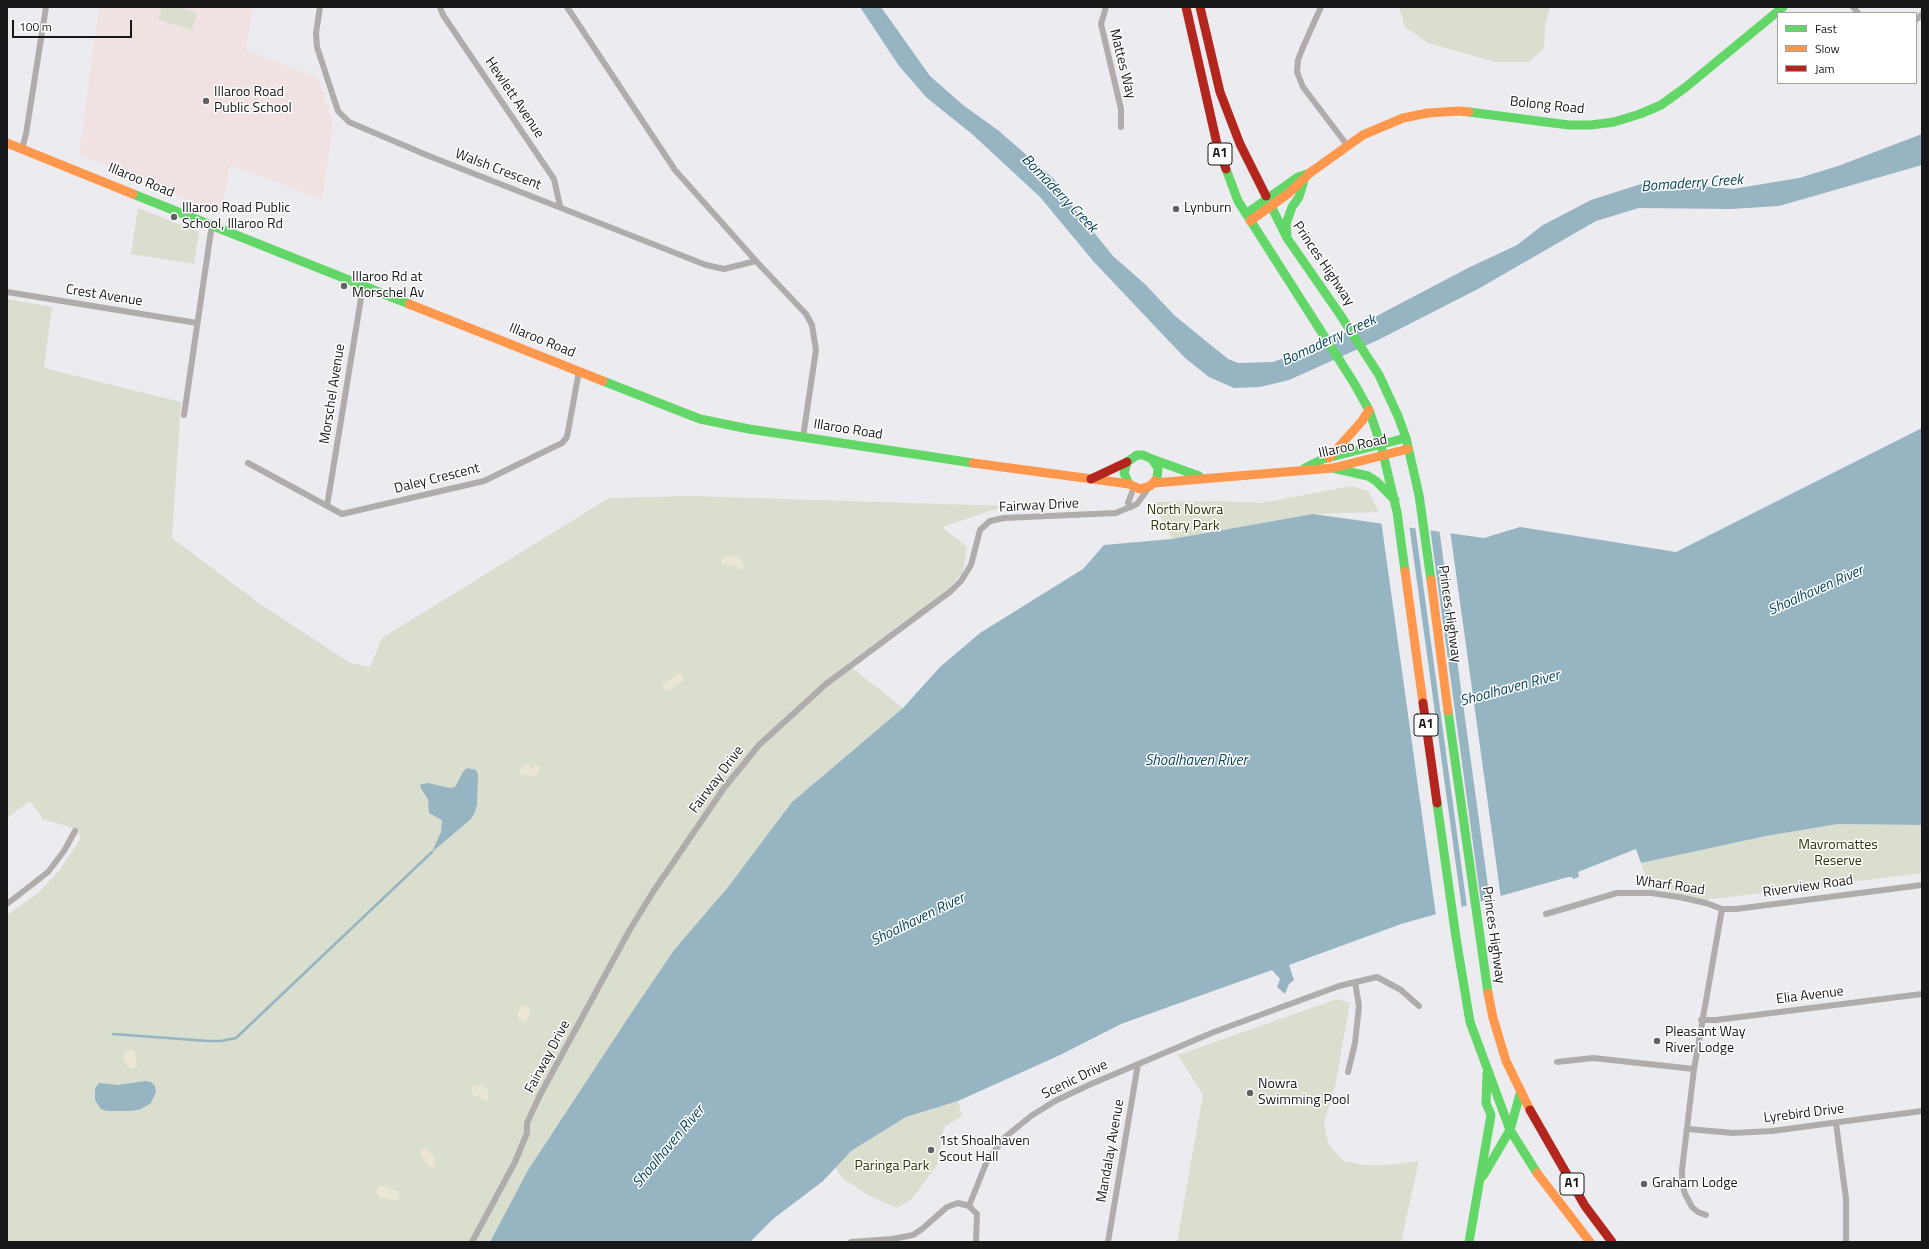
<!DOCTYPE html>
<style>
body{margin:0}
#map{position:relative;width:1929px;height:1249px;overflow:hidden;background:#ecebef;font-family:"Titillium Web",sans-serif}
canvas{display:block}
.frame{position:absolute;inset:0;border:8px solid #171719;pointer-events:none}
.legend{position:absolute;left:1777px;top:12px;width:140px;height:72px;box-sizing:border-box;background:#fff;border:1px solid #a2a2a3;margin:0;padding:5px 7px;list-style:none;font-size:12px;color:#171719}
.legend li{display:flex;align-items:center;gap:8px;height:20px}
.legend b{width:20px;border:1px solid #a2a2a3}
.scale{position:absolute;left:12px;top:20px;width:120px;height:18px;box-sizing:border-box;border:2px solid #171719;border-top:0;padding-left:5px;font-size:12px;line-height:14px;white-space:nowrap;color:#171719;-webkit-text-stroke:3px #fff;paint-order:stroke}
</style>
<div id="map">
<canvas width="1929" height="1249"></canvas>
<div class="frame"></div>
<ul class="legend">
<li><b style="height:5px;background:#63d668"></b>Fast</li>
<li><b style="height:5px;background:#ff974d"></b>Slow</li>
<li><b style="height:5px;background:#b3261e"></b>Jam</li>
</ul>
<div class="scale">100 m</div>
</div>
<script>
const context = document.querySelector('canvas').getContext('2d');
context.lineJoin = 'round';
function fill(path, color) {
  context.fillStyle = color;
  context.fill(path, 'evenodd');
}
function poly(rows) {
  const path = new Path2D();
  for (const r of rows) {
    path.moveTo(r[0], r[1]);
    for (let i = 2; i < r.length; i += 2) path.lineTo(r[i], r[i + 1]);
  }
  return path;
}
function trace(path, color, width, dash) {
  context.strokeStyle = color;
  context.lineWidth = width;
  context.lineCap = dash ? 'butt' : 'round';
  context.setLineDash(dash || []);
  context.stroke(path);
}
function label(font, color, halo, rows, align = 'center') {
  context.font = font + ' "Titillium Web",sans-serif';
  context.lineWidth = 3;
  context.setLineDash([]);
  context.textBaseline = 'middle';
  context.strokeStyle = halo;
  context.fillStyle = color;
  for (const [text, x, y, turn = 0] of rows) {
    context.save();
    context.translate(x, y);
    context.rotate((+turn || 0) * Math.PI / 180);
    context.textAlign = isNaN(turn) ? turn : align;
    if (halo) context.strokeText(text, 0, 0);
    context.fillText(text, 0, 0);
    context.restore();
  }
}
const education = poly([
 [99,7,253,7,246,50,318,78,333,124,322,199,230,165,221,213,79,154]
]);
const green = poly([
 [162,7,178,7,197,13,192,30,158,19],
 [1399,7,1550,7,1545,24,1544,48,1529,62,1495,62,1428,43,1405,27],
 [138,208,199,232,194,264,131,254],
 [7,299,52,307,44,368,181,402,172,538,259,603,350,663,370,667,382,638,609,498,691,496,1005,506,942,527,967,547,963,572,949,589,847,664,903,708,792,802,728,887,674,950,528,1170,490,1242,7,1242,7,915,38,893,59,871,81,838,76,829,43,819,30,801,7,818],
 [1352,486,1368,491,1379,512,1313,514,1172,539,1153,502,1222,501,1261,503],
 [1838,824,1922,825,1922,873,1704,900,1663,890,1650,889,1641,863,1766,836],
 [1337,999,1350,1003,1335,1086,1324,1123,1328,1143,1343,1161,1364,1165,1386,1165,1419,1161,1401,1242,1177,1242,1203,1095,1178,1055],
 [958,1101,962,1116,944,1127,937,1165,912,1199,897,1208,870,1196,842,1178,835,1167,851,1151,906,1117]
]);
const sand = poly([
 [728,555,738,557,745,565,745,569,741,570,733,565,722,565,721,559],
 [678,674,682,674,684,680,669,691,662,689,663,684],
 [535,764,538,765,540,770,536,776,520,774,520,770,524,765,528,765,532,769],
 [522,1004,528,1006,530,1011,528,1019,523,1023,519,1020,517,1015],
 [131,1049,135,1052,137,1066,131,1070,125,1063,123,1056,127,1050],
 [474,1085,481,1085,487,1089,489,1097,487,1101,473,1095,471,1089],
 [422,1148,427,1150,435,1158,435,1167,430,1167,427,1165,421,1154],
 [379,1186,385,1186,398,1191,400,1197,397,1200,379,1198,376,1191]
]);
const water = poly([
 [860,7,881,7,930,76,963,105,999,131,1054,179,1066,198,1113,256,1146,285,1174,315,1228,359,1238,363,1273,362,1327,342,1470,267,1517,245,1543,225,1591,200,1641,184,1687,185,1733,189,1799,178,1838,166,1922,134,1922,165,1779,206,1731,209,1639,208,1596,221,1478,289,1378,340,1289,380,1260,387,1234,388,1209,377,1185,358,1094,262,1040,197,972,134,927,98,899,66],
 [1922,428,1922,825,1838,824,1766,836,1641,863,1636,849,1578,872,1579,877,1573,879,1572,877,1568,877,1401,924,1289,965,1294,980,1289,984,1285,994,1277,987,1280,979,1272,970,1188,1000,1121,1024,1060,1055,958,1101,906,1117,851,1151,823,1181,773,1219,750,1242,490,1242,528,1170,628,1018,674,950,728,887,792,802,903,708,940,667,980,633,1083,569,1104,545,1172,539,1313,514,1484,538,1520,527,1676,552],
 [467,768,476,770,478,774,477,805,475,812,471,819,432,852,441,832,442,820,429,813,428,799,420,787,421,784,428,783,450,788,455,787,463,772],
 [145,1081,151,1082,155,1086,156,1092,151,1103,141,1109,131,1111,107,1111,101,1109,95,1100,95,1088,99,1083,118,1085]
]);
const pier = poly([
 [1381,520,1409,524,1462,909,1436,916],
 [1415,525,1430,527,1481,903,1467,907],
 [1439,528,1450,530,1501,898,1490,901]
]);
const stream = poly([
 [113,1034,208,1041,221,1041,236,1038,432,852]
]);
const street = poly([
 [320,7,316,33,317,47,338,111,349,122,429,156,706,265,724,269,756,261],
 [440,7,443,15,554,179,560,206],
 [567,7,675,170,756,261,806,314,812,325,816,350,803,437],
 [1106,7,1101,24,1121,109,1121,127],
 [1321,7,1303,47,1298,60,1297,72,1303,87,1347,145],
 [1853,7,1858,13],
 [1916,20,1922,14],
 [22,149,26,134,46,7],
 [7,292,197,323],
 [184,415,212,224],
 [248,463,342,514,484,481,562,443,567,437,579,371],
 [327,506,363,286],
 [1131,507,1128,503,1134,487],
 [7,904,48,872,64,851,75,831],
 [1546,914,1617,893,1651,893,1679,897,1706,903,1722,909,1736,909,1922,885],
 [1701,1020,1716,1020,1922,994],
 [1557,1062,1593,1058,1694,1069],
 [1348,1072,1355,1043,1359,1006,1355,982],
 [1836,1123,1846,1199,1846,1242],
 [1688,1129,1733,1133,1772,1131,1922,1111],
 [969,1206,987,1161,1004,1138,1031,1116,1055,1101,1091,1084,1214,1032,1339,986,1377,977,1401,990,1419,1006],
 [1706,1215,1698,1212,1692,1207,1685,1194,1682,1183,1682,1170,1694,1069,1722,909],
 [472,1242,515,1162,527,1133,527,1123,540,1095,629,931,653,892,724,788,759,745,826,684,951,591,961,581,971,565,980,530,990,521,1004,518,1116,513,1137,504,1150,486],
 [851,1242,892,1239,913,1235,922,1229,947,1207,958,1203,969,1206,977,1214,976,1242],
 [1108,1242,1138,1064]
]);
const fast = poly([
 [1469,112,1569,125,1591,125,1614,122,1640,114,1661,105,1686,87,1783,7],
 [1226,169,1238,201,1354,383,1369,410,1381,445,1397,512,1405,571],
 [133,194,409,304],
 [1266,196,1287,238,1339,313,1379,375,1398,416,1406,438,1419,495,1431,580],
 [1246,214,1298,177,1310,173],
 [1287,235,1286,224,1292,207,1299,197,1304,180],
 [603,381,700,419,749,429,973,463],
 [1152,459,1199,476],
 [1305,468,1323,459,1406,438],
 [1333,468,1368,476,1376,481,1395,500],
 [1129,484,1124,473,1127,462,1137,455,1143,455,1152,459,1158,468,1157,479,1155,481],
 [1448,711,1488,993],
 [1437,803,1456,938,1470,1022,1510,1130,1537,1173],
 [1483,1176,1510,1130,1520,1094],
 [1469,1242,1491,1115,1486,1103,1487,1073]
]);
const slow = poly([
 [7,143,133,194],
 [1250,221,1289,193,1311,172,1363,135,1403,118,1428,113,1459,111,1469,112],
 [409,304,603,381],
 [1329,458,1362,421,1369,410],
 [973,463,1129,484,1140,489,1150,486,1155,481],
 [1154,483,1333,468,1408,449],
 [1405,571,1423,703],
 [1431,580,1448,711],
 [1488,993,1493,1018,1506,1061,1530,1110],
 [1537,1173,1590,1242]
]);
const jam = poly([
 [1186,7,1217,144,1226,169],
 [1200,7,1220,92,1240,144,1266,196],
 [1091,479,1127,462],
 [1423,703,1437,803],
 [1530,1110,1585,1206,1612,1242]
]);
const markers = [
 [206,101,4,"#626164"],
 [1176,209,4,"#626164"],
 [174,217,4,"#626164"],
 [344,286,4,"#626164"],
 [1657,1041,4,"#626164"],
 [1250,1093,4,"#626164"],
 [931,1150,4,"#626164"],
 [1644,1184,4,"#626164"]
];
const shields = [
 [1220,154,24],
 [1426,725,24],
 [1572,1184,24]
];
const shieldNames = [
 ["A1",1220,154],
 ["A1",1426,725],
 ["A1",1572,1184]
];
const streetNames = [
 ["Mattes Way",1122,64,76],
 ["Hewlett Avenue",514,98,56],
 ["Bolong Road",1547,106,6],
 ["Walsh Crescent",498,170,21],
 ["Illaroo Road",141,181,22],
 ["Princes Highway",1323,264,56],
 ["Crest Avenue",104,296,9],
 ["Illaroo Road",542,341,22],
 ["Morschel Avenue",333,394,-81],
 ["Illaroo Road",848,430,9],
 ["Illaroo Road",1353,447,-12],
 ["Daley Crescent",437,479,-14],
 ["Fairway Drive",1039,506,-3],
 ["Princes Highway",1449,614,82],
 ["Fairway Drive",717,780,-53],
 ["Wharf Road",1670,886,8],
 ["Riverview Road",1808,887,-8],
 ["Princes Highway",1493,935,82],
 ["Elia Avenue",1810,996,-7],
 ["Fairway Drive",548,1057,-62],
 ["Scenic Drive",1075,1080,-26],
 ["Lyrebird Drive",1804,1114,-7],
 ["Mandalay Avenue",1111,1151,-80]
];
const poiNames = [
 ["Illaroo Road",214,93],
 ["Public School",214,109],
 ["Illaroo Road Public",182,209],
 ["School, Illaroo Rd",182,225],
 ["Lynburn",1184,209],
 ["Illaroo Rd at",352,278],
 ["Morschel Av",352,294],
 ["Pleasant Way",1665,1033],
 ["River Lodge",1665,1049],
 ["Nowra",1258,1085],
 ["Swimming Pool",1258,1101],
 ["1st Shoalhaven",939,1142],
 ["Scout Hall",939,1158],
 ["Graham Lodge",1652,1184]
];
const parkNames = [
 ["North Nowra",1185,511],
 ["Rotary Park",1185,527],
 ["Mavromattes",1838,846],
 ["Reserve",1838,862],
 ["Paringa Park",892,1167]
];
const waterNames = [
 ["Bomaderry Creek",1692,184,-4],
 ["Bomaderry Creek",1059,194,46],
 ["Bomaderry Creek",1329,341,-25],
 ["Shoalhaven River",1816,591,-24],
 ["Shoalhaven River",1510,689,-15],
 ["Shoalhaven River",1196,761],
 ["Shoalhaven River",918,920,-26],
 ["Shoalhaven River",669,1147,-50]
];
fill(education, '#f1e2e2');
fill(green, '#dadece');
fill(sand, '#ebe6d3');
fill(water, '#97b4c2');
fill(pier, '#ecebef');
trace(stream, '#97b4c2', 2.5);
trace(street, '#b0acab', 6);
trace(fast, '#63d668', 9);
trace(slow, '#ff974d', 9);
trace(jam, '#b3261e', 9);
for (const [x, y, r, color] of markers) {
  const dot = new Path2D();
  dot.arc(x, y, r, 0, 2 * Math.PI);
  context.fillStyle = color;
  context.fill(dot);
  trace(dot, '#fff', 1.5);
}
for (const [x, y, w] of shields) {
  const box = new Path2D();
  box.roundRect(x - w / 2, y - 11, w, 22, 3);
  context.fillStyle = '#fff';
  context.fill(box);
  trace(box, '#171719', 1);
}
label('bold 13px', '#171719', null, shieldNames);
label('14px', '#171719', '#fff', streetNames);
label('14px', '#171719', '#fff', poiNames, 'left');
label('14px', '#2e3405', '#fff', parkNames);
label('italic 15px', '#09465a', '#fff', waterNames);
</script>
